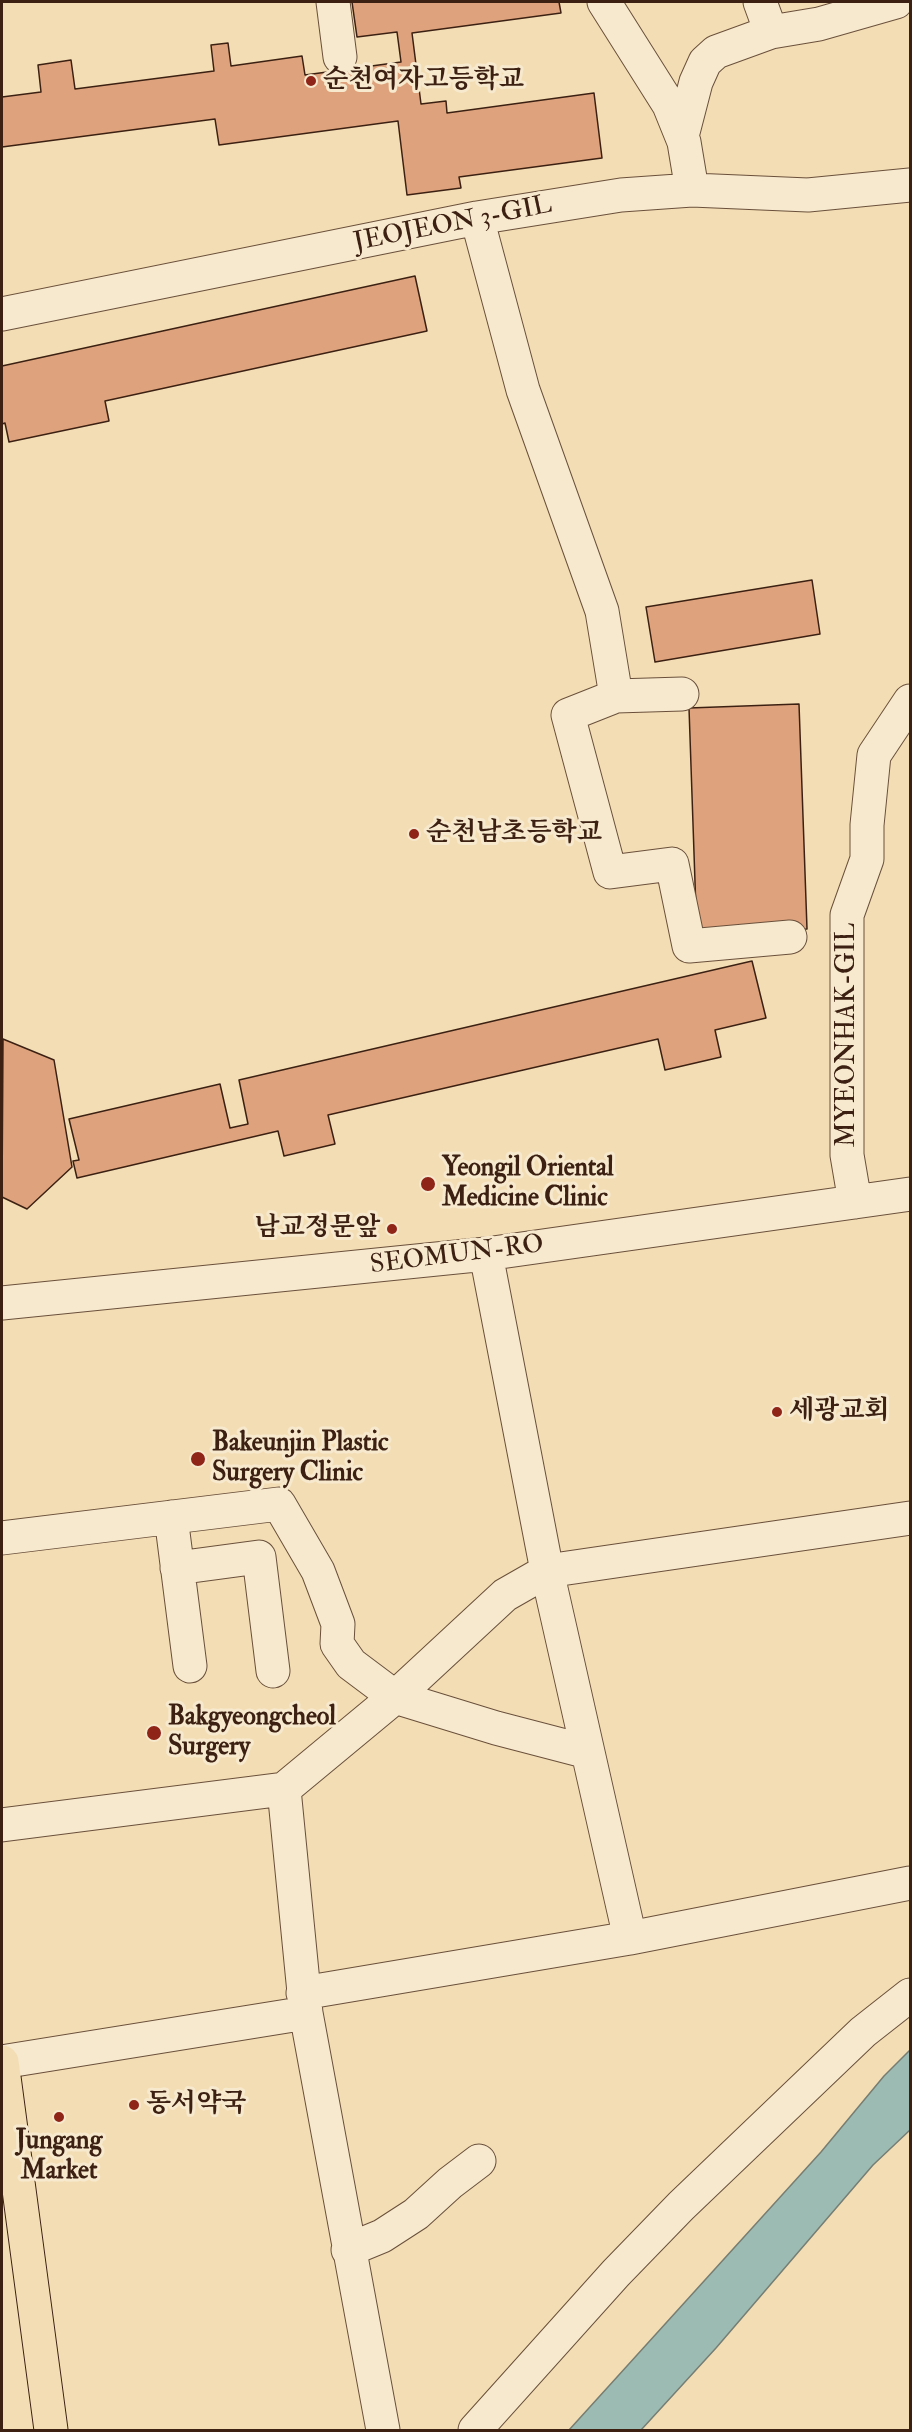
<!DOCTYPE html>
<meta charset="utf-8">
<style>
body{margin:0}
#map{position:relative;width:912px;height:2432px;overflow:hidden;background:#f3ddb4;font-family:"IM FELL Double Pica",serif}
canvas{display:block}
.frame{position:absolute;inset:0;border:3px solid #3c2113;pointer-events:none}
</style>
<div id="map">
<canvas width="912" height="2432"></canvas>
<div class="frame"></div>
</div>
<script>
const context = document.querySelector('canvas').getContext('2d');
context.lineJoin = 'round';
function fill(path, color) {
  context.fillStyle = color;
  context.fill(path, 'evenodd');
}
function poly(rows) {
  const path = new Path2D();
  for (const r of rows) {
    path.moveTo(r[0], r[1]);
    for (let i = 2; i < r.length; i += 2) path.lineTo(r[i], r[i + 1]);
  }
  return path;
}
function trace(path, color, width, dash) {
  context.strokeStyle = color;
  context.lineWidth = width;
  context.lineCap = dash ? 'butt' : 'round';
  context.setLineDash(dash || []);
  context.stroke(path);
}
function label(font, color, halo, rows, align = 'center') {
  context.font = font + ' "IM FELL Double Pica","Noto Serif KR",serif';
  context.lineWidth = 6;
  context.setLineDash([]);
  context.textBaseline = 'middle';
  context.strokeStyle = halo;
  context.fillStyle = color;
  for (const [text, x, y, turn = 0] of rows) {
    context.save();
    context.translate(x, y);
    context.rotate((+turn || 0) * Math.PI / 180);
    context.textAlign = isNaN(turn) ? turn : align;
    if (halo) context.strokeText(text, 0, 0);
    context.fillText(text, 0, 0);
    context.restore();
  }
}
const water = poly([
 [910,2050,910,2130,873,2165,716,2348,641,2430,569,2430,821,2152,884,2076,910,2050]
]);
const building = poly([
 [352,2,559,2,561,13,412,33,421,104,446,101,447,113,594,93,602,158,459,177,461,188,407,195,398,121,219,145,215,119,2,147,2,97,41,92,38,65,71,60,75,89,214,71,211,45,228,43,231,66,302,56,305,75,401,62,397,32,357,37,352,2],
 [415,276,427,331,105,401,109,421,9,442,5,423,2,424,2,366,415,276],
 [812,580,820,634,655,662,646,607,812,580],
 [799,704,807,929,756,930,697,940,689,708,799,704],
 [752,961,766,1018,715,1030,721,1057,665,1070,658,1039,328,1115,335,1144,284,1156,278,1131,77,1178,73,1161,79,1160,69,1119,220,1084,230,1128,248,1124,239,1080,752,961],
 [3,1039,54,1060,72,1167,27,1209,2,1197,3,1039]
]);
const minor = poly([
 [333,2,340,57],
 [604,2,669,105,684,142,692,190],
 [760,2,771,32],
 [682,136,696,82,705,62,716,52,771,32,819,24,896,2],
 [477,218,523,390,602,611,616,696,682,694],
 [2,314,477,218,621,195,692,190,808,195,910,185],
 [616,696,568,715,610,872,672,864,689,946,790,937],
 [855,1202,847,1155,847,915,867,859,867,825,874,755,910,701],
 [486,1254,547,1571,910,1518],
 [2,1303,486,1254,910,1194],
 [171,1517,190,1666],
 [2,1538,279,1504,318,1571,338,1624,337,1644,351,1664,395,1697,496,1728,588,1752],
 [177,1568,259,1557,273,1671],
 [2,1825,284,1789,395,1697,505,1595,547,1571,630,1938,303,1993],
 [630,1938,910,1883],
 [306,2013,383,2430],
 [2,2062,306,2013,284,1789],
 [348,2250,382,2236,416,2214,450,2183,479,2161],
 [475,2430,616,2273,681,2206,863,2032,910,1995]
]);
const major = poly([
 [2,2062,51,2430]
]);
const markers = [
 [311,81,6,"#8f2418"],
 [414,834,6,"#8f2418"],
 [428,1184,8,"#8f2418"],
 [392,1229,6,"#8f2418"],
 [777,1412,6,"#8f2418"],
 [198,1459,8,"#8f2418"],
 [154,1733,8,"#8f2418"],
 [134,2105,6,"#8f2418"],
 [59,2117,6,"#8f2418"]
];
const poiNames = [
 ["순천여자고등학교",323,81],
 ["순천남초등학교",426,834],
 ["Yeongil Oriental",442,1169],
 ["Medicine Clinic",442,1199],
 ["남교정문앞",380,1229,"right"],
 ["세광교회",789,1412],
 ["Bakeunjin Plastic",212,1444],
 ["Surgery Clinic",212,1474],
 ["Bakgyeongcheol",168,1718],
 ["Surgery",168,1748],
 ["동서약국",146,2105],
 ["Jungang",59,2142,"center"],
 ["Market",59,2172,"center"]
];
const streetNames = [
 ["JEOJEON 3-GIL",453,225,-11],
 ["MYEONHAK-GIL",848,1035,-90],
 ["SEOMUN-RO",457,1256,-7]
];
fill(water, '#9cbbb3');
trace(water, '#767d73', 1.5);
fill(building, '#dea37d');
trace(building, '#3c2113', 1.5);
trace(minor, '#6a503b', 35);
trace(major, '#3c2113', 35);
trace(minor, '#f7e9ce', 33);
trace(major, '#f3ddb4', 33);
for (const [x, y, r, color] of markers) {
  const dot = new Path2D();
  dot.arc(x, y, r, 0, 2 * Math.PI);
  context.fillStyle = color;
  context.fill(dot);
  trace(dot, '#f7e9ce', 2);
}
label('bold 26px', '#3c2113', '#f7e9ce', poiNames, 'left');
label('26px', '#3c2113', '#f7e9ce', streetNames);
</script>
